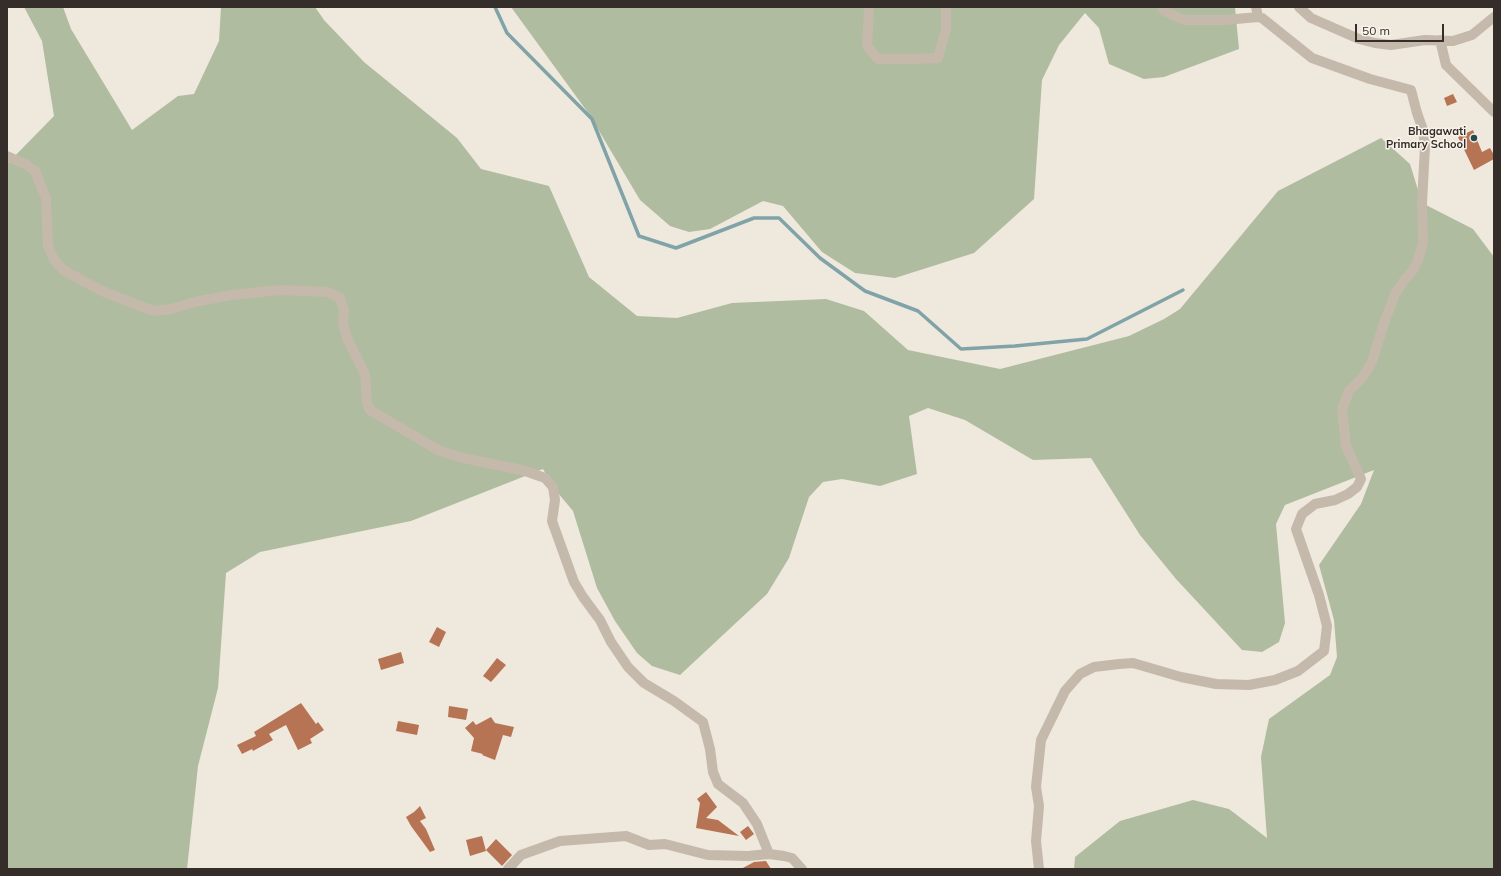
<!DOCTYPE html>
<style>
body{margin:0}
#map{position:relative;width:1501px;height:876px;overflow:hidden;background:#efe8dd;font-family:Mulish,sans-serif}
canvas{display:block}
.frame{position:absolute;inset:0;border:8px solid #342d29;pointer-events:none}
.scale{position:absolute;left:1355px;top:24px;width:89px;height:18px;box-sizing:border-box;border:2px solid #342d29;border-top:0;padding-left:5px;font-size:12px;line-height:14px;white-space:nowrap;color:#342d29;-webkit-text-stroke:3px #f7f2e9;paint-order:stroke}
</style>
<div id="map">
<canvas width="1501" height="876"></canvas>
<div class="frame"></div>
<div class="scale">50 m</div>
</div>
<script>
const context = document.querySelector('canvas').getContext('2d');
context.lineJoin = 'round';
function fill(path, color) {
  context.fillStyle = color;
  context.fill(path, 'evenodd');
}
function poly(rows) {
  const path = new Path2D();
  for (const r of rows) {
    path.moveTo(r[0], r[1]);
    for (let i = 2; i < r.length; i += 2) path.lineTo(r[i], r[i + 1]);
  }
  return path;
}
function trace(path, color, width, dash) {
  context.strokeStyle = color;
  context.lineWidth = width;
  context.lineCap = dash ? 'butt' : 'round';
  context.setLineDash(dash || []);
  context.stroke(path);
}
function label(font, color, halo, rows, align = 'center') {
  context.font = font + ' Mulish,sans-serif';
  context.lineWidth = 3;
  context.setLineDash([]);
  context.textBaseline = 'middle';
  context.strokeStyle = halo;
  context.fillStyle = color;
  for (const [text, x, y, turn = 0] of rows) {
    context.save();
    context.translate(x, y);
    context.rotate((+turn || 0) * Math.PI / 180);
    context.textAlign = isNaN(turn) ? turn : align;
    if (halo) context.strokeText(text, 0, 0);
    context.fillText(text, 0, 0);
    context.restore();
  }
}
const green = poly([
 [24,7,63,7,71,29,132,130,178,96,194,94,219,41,221,7,315,7,324,20,364,62,457,138,481,169,549,186,589,277,637,316,677,318,732,303,826,299,864,311,908,350,1000,369,1129,336,1164,319,1180,309,1278,191,1381,138,1410,164,1422,203,1473,229,1494,257,1494,869,1074,869,1075,857,1120,821,1193,800,1229,809,1267,838,1261,757,1269,719,1330,675,1337,657,1334,620,1319,565,1361,504,1374,470,1285,505,1276,524,1285,623,1279,642,1262,652,1242,650,1176,579,1140,535,1091,458,1033,460,965,420,928,408,909,416,917,474,880,486,842,479,823,482,809,497,789,558,767,594,680,675,652,666,637,653,615,621,597,588,573,511,553,487,543,469,411,521,260,552,226,573,218,688,198,766,187,869,7,869,7,164,54,116,42,41],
 [511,7,1235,7,1239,49,1164,77,1144,79,1109,64,1099,28,1085,13,1059,45,1042,80,1034,199,974,253,895,278,855,273,822,252,783,206,763,201,710,229,689,232,670,226,640,200,589,114]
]);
const stream = poly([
 [495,7,507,33,592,119,639,236,676,248,754,218,779,218,820,258,865,291,918,311,961,349,1015,346,1087,339,1183,290]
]);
const building = poly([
 [1453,94,1457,102,1447,106,1444,98],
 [1473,130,1482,152,1490,148,1494,155,1494,159,1474,170,1458,137],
 [437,627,446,632,439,647,429,642],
 [401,652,404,663,381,670,378,659],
 [497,658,506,665,491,682,483,676],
 [301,703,316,724,318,722,324,730,310,739,312,743,298,750,286,725,269,734,273,740,253,751,252,749,242,754,237,745,256,736,254,732],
 [449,706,468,709,466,720,448,717],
 [491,717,495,723,514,727,511,737,503,735,495,760,482,755,483,754,471,751,474,738,465,728,473,721,476,725],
 [398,721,419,725,417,735,396,731],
 [706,792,717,807,706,818,718,820,739,836,696,828,700,803,697,799],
 [420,806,426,818,420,821,426,829,435,850,430,852,411,826,406,817,414,812],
 [748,826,754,834,746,840,740,832],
 [482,836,486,851,470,856,466,840],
 [496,839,512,855,502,866,486,850],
 [766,861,771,869,741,869,754,862]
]);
const minor = poly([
 [869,7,867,46,878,59,914,59,938,58,946,29,946,7],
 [1162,7,1164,11,1184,20,1225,20,1258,17],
 [1299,7,1311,18,1359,39,1375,43,1391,45,1425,40,1453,41,1472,35,1494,17],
 [1440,40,1446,65,1494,112],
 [7,156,25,164,35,171,46,198,48,246,55,261,63,270,102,291,153,311,172,309,194,302,232,295,280,290,328,292,340,298,344,310,343,323,347,338,365,374,367,403,370,410,438,450,463,458,522,470,545,478,553,487,555,500,552,521,574,582,583,597,600,620,611,642,628,667,644,683,674,701,703,722,710,749,713,772,718,784,743,803,757,824,769,854],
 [508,869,521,855,560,841,626,836,649,845,665,844,708,855,748,856,769,854,784,856,792,858,802,869],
 [1039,869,1036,841,1039,806,1036,787,1041,740,1065,691,1080,674,1094,667,1119,664,1133,663,1181,677,1216,684,1249,685,1275,680,1298,671,1324,651,1327,626,1319,595,1296,529,1302,514,1315,504,1335,500,1348,494,1357,487,1361,479,1346,446,1342,409,1349,391,1362,378,1372,362,1383,326,1395,294,1405,279,1413,270,1418,260,1423,243,1422,203,1425,147,1423,130,1417,113,1411,90,1370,79,1312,58,1262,18,1258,17,1256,7]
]);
const markers = [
 [1474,138,4,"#244a50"]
];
const poiNames = [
 ["Bhagawati",1466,132],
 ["Primary School",1466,145]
];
fill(green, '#b0bc9f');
trace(stream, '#80a3a8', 3.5);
fill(building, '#b67454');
trace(minor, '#c5b9ab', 10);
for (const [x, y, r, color] of markers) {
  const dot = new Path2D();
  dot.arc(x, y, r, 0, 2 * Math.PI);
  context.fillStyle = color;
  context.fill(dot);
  trace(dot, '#f7f2e9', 1.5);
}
label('bold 11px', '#342d29', '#f7f2e9', poiNames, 'right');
</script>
